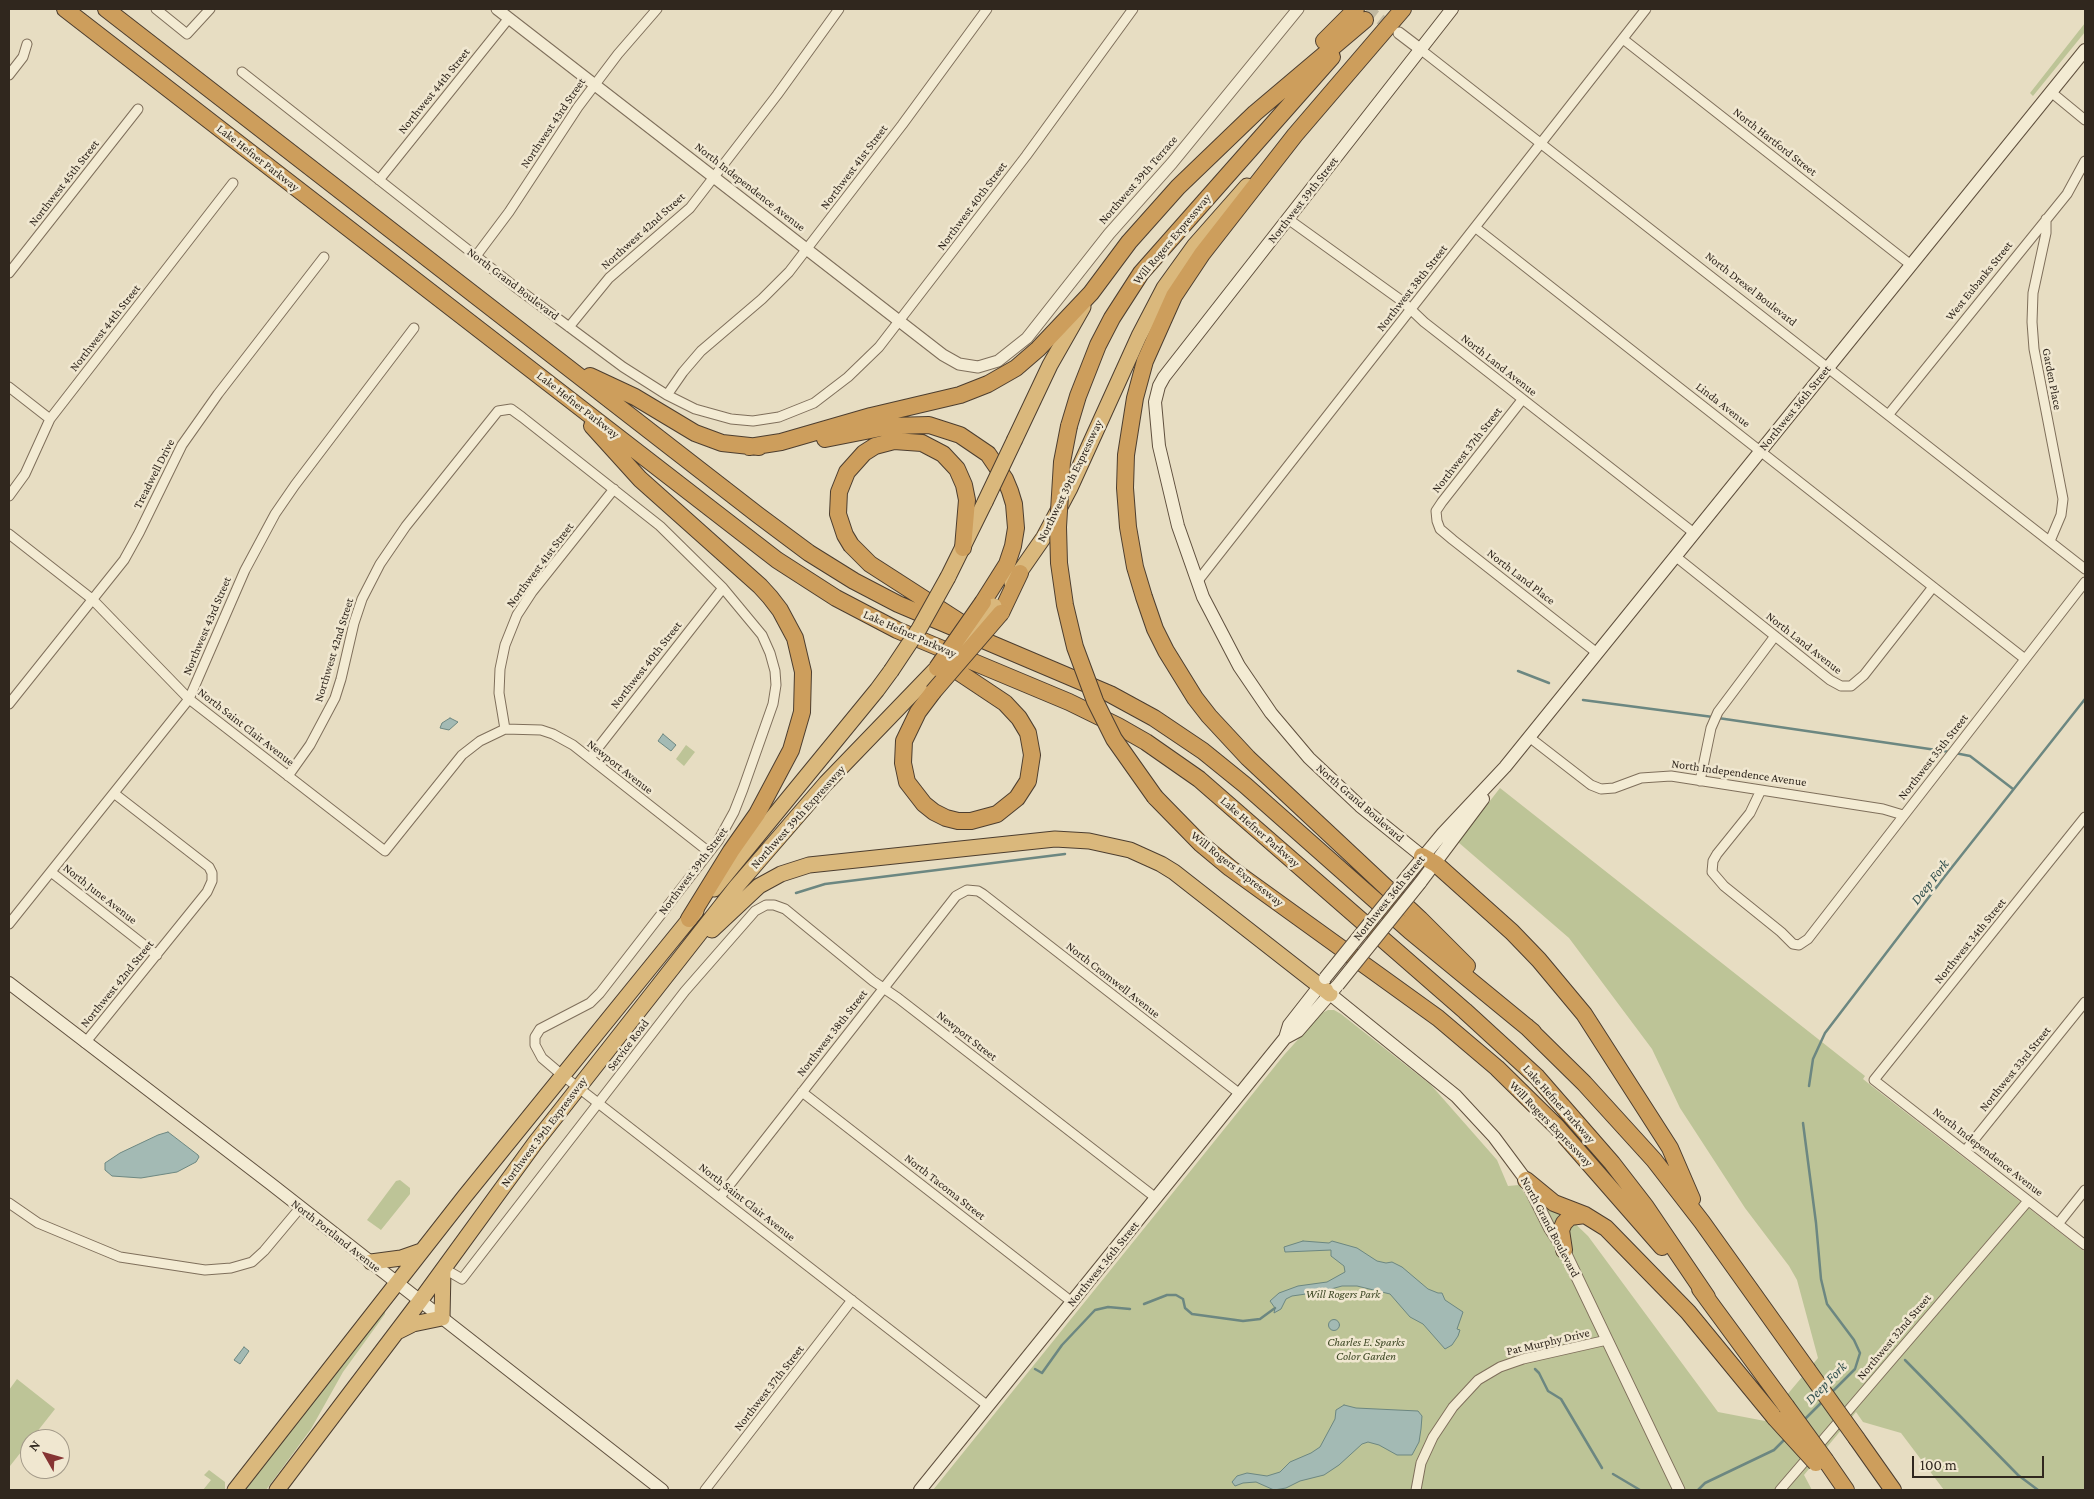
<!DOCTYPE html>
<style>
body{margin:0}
#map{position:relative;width:2094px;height:1499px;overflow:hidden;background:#e7ddc2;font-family:"Crimson Pro",serif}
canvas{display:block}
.frame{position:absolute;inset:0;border:10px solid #30271e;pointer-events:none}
.north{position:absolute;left:20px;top:1429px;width:50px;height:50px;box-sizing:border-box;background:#f0e7d0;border:1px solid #a39a89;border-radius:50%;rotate:308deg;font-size:14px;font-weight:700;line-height:20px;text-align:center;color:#30271e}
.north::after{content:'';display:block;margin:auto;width:18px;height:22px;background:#863433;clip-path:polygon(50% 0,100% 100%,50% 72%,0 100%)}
.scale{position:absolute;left:1912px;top:1456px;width:132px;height:22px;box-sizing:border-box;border:2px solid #30271e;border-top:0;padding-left:6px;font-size:15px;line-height:18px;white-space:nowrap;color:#30271e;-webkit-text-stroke:4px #f0e7d0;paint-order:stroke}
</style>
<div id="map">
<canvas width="2094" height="1499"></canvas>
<div class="frame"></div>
<div class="north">N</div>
<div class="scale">100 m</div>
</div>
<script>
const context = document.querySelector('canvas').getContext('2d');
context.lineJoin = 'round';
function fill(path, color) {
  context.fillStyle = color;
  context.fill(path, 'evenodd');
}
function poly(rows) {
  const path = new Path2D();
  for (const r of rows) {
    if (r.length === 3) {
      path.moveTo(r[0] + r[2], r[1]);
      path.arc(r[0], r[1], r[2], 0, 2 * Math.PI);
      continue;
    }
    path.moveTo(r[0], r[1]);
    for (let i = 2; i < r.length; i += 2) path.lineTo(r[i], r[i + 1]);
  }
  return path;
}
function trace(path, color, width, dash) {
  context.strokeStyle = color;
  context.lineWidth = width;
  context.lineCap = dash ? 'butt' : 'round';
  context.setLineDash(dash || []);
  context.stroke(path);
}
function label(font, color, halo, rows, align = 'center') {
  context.font = font + ' "Crimson Pro",serif';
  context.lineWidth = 5;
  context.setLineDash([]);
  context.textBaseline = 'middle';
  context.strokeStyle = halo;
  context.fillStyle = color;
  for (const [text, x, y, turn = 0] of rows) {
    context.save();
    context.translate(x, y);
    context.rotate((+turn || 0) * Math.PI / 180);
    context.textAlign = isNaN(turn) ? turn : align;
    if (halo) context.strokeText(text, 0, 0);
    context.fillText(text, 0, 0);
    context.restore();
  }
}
const green = poly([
 [2085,23,2085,32,2033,96,2030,93],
 [686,745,695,752,684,766,676,759],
 [1500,788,1865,1076,1863,1079,1873,1087,2085,1252,2085,1490,1944,1490,1901,1433,1863,1422,1856,1412,1804,1475,1812,1490,933,1490,1284,1055,1322,1013,1328,1010,1334,1010,1341,1014,1431,1085,1497,1160,1508,1186,1519,1185,1527,1197,1542,1201,1564,1213,1588,1236,1718,1412,1765,1421,1818,1358,1797,1280,1789,1266,1745,1208,1680,1108,1652,1049,1569,938,1458,842],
 [400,1180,410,1188,410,1194,381,1230,367,1220,396,1181],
 [385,1309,385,1314,343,1372,311,1429,266,1490,241,1490],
 [17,1379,55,1409,10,1466,9,1465,9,1390],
 [209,1470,225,1482,225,1490,203,1490,211,1480,204,1475]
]);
const water = poly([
 [450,718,458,722,449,730,440,728,442,723,450,718],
 [663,734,676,745,671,751,658,741,663,734],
 [168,1132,198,1155,199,1157,196,1162,177,1172,141,1178,112,1176,105,1170,105,1163,120,1153,158,1135,168,1132],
 [1303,1241,1329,1243,1332,1241,1357,1248,1377,1261,1386,1263,1392,1262,1402,1267,1428,1289,1438,1293,1442,1293,1445,1300,1463,1312,1457,1329,1460,1330,1458,1336,1452,1345,1445,1349,1423,1324,1410,1317,1390,1294,1357,1286,1342,1286,1320,1292,1292,1296,1286,1299,1281,1309,1274,1313,1275,1308,1270,1301,1279,1293,1298,1286,1327,1282,1345,1272,1344,1266,1331,1256,1331,1250,1285,1252,1284,1247,1303,1241],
 [1334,1325,5.5],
 [244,1347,249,1351,240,1364,234,1360,244,1347],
 [1344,1405,1356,1408,1418,1411,1422,1416,1421,1429,1419,1442,1412,1455,1397,1455,1379,1445,1368,1442,1362,1444,1339,1465,1324,1475,1300,1481,1286,1488,1274,1490,1256,1482,1243,1483,1235,1486,1232,1482,1237,1476,1247,1473,1267,1476,1280,1472,1290,1462,1311,1453,1320,1447,1335,1419,1336,1410,1344,1405]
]);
const stream = poly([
 [1518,671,1549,683],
 [1583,700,1713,717],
 [1718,718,1950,752],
 [1955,753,1970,756,2013,789],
 [796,893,825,884,1065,854],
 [1809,1086,1813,1059,1825,1033,1945,876,2085,699],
 [1803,1123,1816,1223,1821,1279,1827,1304,1854,1340,1860,1353,1855,1369,1831,1393],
 [1144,1304,1167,1295,1176,1295,1183,1299,1185,1308,1192,1314,1243,1321,1260,1319,1275,1308],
 [1905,1360,2018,1475,2038,1490],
 [1035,1369,1042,1373,1062,1345,1095,1310,1108,1307,1130,1309],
 [1535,1369,1539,1373,1548,1391,1561,1399,1602,1468],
 [1804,1420,1823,1401],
 [1613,1474,1640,1490],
 [1698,1490,1705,1483,1774,1450,1786,1438]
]);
const tertiaryTunnel = poly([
 [1367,9,1393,29]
]);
const minor = poly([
 [156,9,187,34,210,9],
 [1623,39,1911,265],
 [1420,49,2085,569],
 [242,72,514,286,623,367,667,395,695,409,731,419,753,421,779,417,814,403,848,377,879,347,1026,156,1133,9],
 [9,75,23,57,27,44],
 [2051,92,2085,120],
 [379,180,509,18],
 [1288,219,1402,301,1424,322,1694,533],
 [2046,219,2046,233,2033,293,2032,322,2034,349,2063,499,2061,515,2050,541],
 [1476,228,2025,659],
 [476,256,509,212,578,107,618,54,657,9],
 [9,273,138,109],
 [569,327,609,278,690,208,777,95,839,9],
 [9,387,50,419],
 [667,395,683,372,701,351,762,299,789,272,902,125,987,9],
 [1522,400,1442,502,1436,511,1437,521,1440,529,1453,540,1597,653],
 [1889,414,2067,194,2085,161],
 [9,496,25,474,50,419,233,183],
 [9,534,92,599,189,699,385,851,462,755,480,741,505,729,499,693,500,669,505,645,517,615,532,592,614,489],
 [1675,556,1830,680,1841,686,1851,686,1864,675,1933,587],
 [1197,582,1646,9],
 [9,704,124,560,139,533,182,445,218,394,324,257],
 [505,729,541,730,553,734,573,745,709,852],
 [1529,737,1591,785,1601,789,1614,788,1641,778,1671,776,1883,809,1903,815],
 [590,758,723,588],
 [288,776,310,745,335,698,341,679,354,623,362,599,380,564,406,526,498,411,511,409,522,417,660,526,723,588,762,635,770,653,775,671,776,685,773,704,743,789,734,812,718,841,600,993,590,1003,540,1029,535,1037,535,1045,542,1058,562,1075,988,1406],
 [1700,781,1711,728,1718,712,1775,636],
 [1761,790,1750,813,1717,854,1713,861,1712,872,1724,886,1781,932,1793,944,1799,945,1808,939,2085,582],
 [2085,817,1874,1080,2085,1245],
 [51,872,157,955],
 [9,924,189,699,245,570,275,514,295,485,414,328],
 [85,1043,207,892,212,881,212,873,209,867,115,794],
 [802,1092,1072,1302],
 [1965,1151,2085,1002],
 [720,1197,956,896,967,890,978,891,983,894,1240,1094],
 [9,1203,38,1223,120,1257,205,1270,231,1268,252,1262,264,1251,300,1208],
 [2058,1224,2085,1190],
 [443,1268,462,1279,685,991,755,911,766,905,774,905,785,909,873,981,898,998,1156,1198],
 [705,1490,852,1300],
 [1416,1490,1421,1463,1433,1437,1453,1407,1478,1380,1500,1367,1523,1359,1607,1340],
 [1780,1490,2028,1201]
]);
const tertiary = poly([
 [497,9,943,355,959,364,978,367,998,361,1027,338,1109,234,1172,163,1298,9],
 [1399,33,1420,49],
 [1527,1183,1550,1229,1564,1250,1679,1490]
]);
const secondary = poly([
 [1422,856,1360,806,1309,758,1271,713,1239,666,1203,597,1178,526,1159,446,1155,402,1159,386,1164,377,1452,9],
 [1409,874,1443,833,1505,767,2085,50],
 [1420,883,1483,799],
 [9,983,271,1184,662,1490],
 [1330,994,1456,1096,1494,1137,1526,1180],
 [1285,1038,1289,1025,1325,979],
 [920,1490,1285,1038,1298,1031,1336,987]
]);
const trunk = poly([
 [1015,439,1050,365,1083,307],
 [948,577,985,502],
 [1012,583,1044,537,1070,488,1139,336,1164,288,1195,245,1247,186],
 [714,889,877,690,891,671],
 [712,930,759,886,781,874,809,865,1055,839,1089,841,1130,850,1161,864,1174,872,1330,994],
 [371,1262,401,1258,421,1251],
 [397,1332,413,1324,442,1318,443,1270],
 [235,1490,465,1196,696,911],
 [277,1490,420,1301,535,1143,736,887,826,783,937,668]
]);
const motorway = poly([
 [65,9,777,560,836,598,897,630,1069,702,1118,726,1146,742,1199,779,1465,1011,1537,1077,1612,1163,1646,1207,1707,1297],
 [106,9,758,515,809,553,854,581,898,604,1110,694,1154,718,1203,751,1245,785,1410,931,1533,1032],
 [1403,9,1295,135,1202,254,1174,296,1145,361,1135,398,1126,455,1125,488,1128,527,1135,567,1144,597,1155,629,1166,651,1195,698,1209,716,1248,758,1420,919,1467,966],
 [1324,41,1356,9],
 [590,376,635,397,695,433,722,443,759,447],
 [592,426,640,479,760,586,770,597,780,610,795,638,803,672,802,712,791,750,757,814,731,851,689,919],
 [1069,426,1078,396,1098,345,1112,318,1141,273,1332,57],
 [825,439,891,426,929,425,960,435,988,454,1005,479,1010,491,1014,504,1016,528,1013,546,1007,564,983,602],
 [749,447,781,442,871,416,960,395,988,384,1016,368,1038,349,1091,293,1129,242,1178,187,1255,113,1365,20],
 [1001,613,1020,573],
 [960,622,870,564,851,545,845,535,838,514,839,492,847,472,864,453,875,446,894,441,922,443,943,454,957,469,964,485,967,500,963,548],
 [933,692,918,712,904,741,903,763,907,782,924,804,934,812,946,818,958,821,971,821,997,814,1017,798,1028,781,1032,755,1028,733,1019,718,1005,703,942,661],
 [1155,797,1200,843,1230,868,1438,1018,1497,1068,1557,1127,1662,1247],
 [1422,856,1436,864,1512,932,1539,960,1584,1014,1670,1148,1692,1199],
 [1526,1026,1584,1083,1654,1160,1702,1222,1807,1369],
 [1526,1180,1554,1203,1585,1215,1606,1228,1688,1312,1775,1418],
 [1564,1250,1561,1230,1564,1223,1570,1217,1585,1215],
 [1700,1289,1786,1406],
 [1857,1439,1893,1490],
 [1826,1461,1846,1490]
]);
const secondaryBridge = poly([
 [1325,978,1409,874],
 [1338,985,1420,883]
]);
const trunkBridge = poly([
 [985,502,1015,439],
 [964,640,994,606],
 [891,671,919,629,948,577]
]);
const motorwayBridge = poly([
 [1069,426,1062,462,1058,527,1059,563,1065,605,1075,647,1095,701,1114,739,1155,797],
 [937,668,983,602],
 [933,692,1001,613],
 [1807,1369,1857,1439],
 [1786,1406,1826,1461],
 [1775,1418,1816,1463]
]);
const streetNames = [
 ["Northwest 44th Street",434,91,-51],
 ["Northwest 43rd Street",553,123,-56],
 ["North Hartford Street",1775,142,38],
 ["Lake Hefner Parkway",258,158,38],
 ["Northwest 41st Street",854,167,-53],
 ["Northwest 39th Terrace",1138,180,-49],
 ["Northwest 45th Street",64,183,-52],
 ["North Independence Avenue",750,187,38],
 ["Northwest 39th Street",1303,200,-52],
 ["Northwest 40th Street",972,206,-53],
 ["Northwest 42nd Street",643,231,-42],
 ["Will Rogers Expressway",1172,239,-50],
 ["West Eubanks Street",1979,281,-51],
 ["North Grand Boulevard",513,284,37],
 ["Northwest 38th Street",1412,288,-52],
 ["North Drexel Boulevard",1751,289,38],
 ["Northwest 44th Street",105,328,-52],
 ["North Land Avenue",1499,365,38],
 ["Garden Place",2052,379,79],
 ["Lake Hefner Parkway",578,405,38],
 ["Linda Avenue",1723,405,38],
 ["Northwest 36th Street",1795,408,-51],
 ["Northwest 37th Street",1467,450,-52],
 ["Treadwell Drive",154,474,-63],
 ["Northwest 39th Expressway",1070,481,-64],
 ["Northwest 41st Street",540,565,-53],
 ["North Land Place",1521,577,38],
 ["Northwest 43rd Street",207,626,-67],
 ["Lake Hefner Parkway",910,634,24],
 ["North Land Avenue",1804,643,38],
 ["Northwest 42nd Street",334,650,-73],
 ["Northwest 40th Street",646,665,-52],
 ["North Saint Clair Avenue",246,727,38],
 ["Northwest 35th Street",1933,757,-52],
 ["Newport Avenue",620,767,38],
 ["North Independence Avenue",1739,773,8],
 ["North Grand Boulevard",1360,803,41],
 ["Northwest 39th Expressway",798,817,-48],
 ["Lake Hefner Parkway",1260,832,41],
 ["Will Rogers Expressway",1237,869,38],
 ["Northwest 39th Street",693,871,-53],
 ["North June Avenue",100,894,38],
 ["Northwest 36th Street",1389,898,-51],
 ["Northwest 34th Street",1970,941,-51],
 ["North Cromwell Avenue",1113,980,38],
 ["Northwest 42nd Street",117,984,-51],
 ["Northwest 38th Street",832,1033,-52],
 ["Newport Street",967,1036,38],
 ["Service Road",628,1045,-53],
 ["Northwest 33rd Street",2015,1069,-51],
 ["Lake Hefner Parkway",1559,1104,48],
 ["Will Rogers Expressway",1551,1124,46],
 ["Northwest 39th Expressway",544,1132,-53],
 ["North Independence Avenue",1988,1152,38],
 ["North Tacoma Street",945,1187,38],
 ["North Saint Clair Avenue",747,1202,38],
 ["North Grand Boulevard",1550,1227,62],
 ["North Portland Avenue",336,1236,38],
 ["Northwest 36th Street",1103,1264,-51],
 ["Northwest 32nd Street",1894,1337,-50],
 ["Pat Murphy Drive",1548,1342,-13],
 ["Northwest 37th Street",769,1388,-52]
];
const parkNames = [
 ["Will Rogers Park",1343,1294],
 ["Charles E. Sparks",1366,1342],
 ["Color Garden",1366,1356]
];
const waterNames = [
 ["Deep Fork",1930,882,-52],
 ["Deep Fork",1826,1383,-46]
];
fill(green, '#bdc497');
fill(water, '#a3bab4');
trace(water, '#6c8781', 1);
trace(stream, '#6c8781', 2.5);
trace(tertiaryTunnel, '#c2b9a1', 11, [11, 5.5]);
trace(minor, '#7f6f5b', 11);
trace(tertiary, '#7f6f5b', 13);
trace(secondary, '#60503e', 14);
trace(trunk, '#4d3e2f', 17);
trace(motorway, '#4d3e2f', 18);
trace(minor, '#f3ebd3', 9);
trace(tertiary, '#f3ebd3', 11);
trace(secondary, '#f3ebd3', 12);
trace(trunk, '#dab87c', 15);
trace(motorway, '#cd9e5c', 16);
trace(secondaryBridge, '#60503e', 14, []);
trace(trunkBridge, '#4d3e2f', 17, []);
trace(motorwayBridge, '#4d3e2f', 18, []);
trace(secondaryBridge, '#f3ebd3', 12);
trace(trunkBridge, '#dab87c', 15);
trace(motorwayBridge, '#cd9e5c', 16);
label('12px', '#30271e', '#f0e7d0', streetNames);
label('italic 12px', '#404a27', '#f0e7d0', parkNames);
label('italic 14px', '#2f4e4d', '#f0e7d0', waterNames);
</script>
